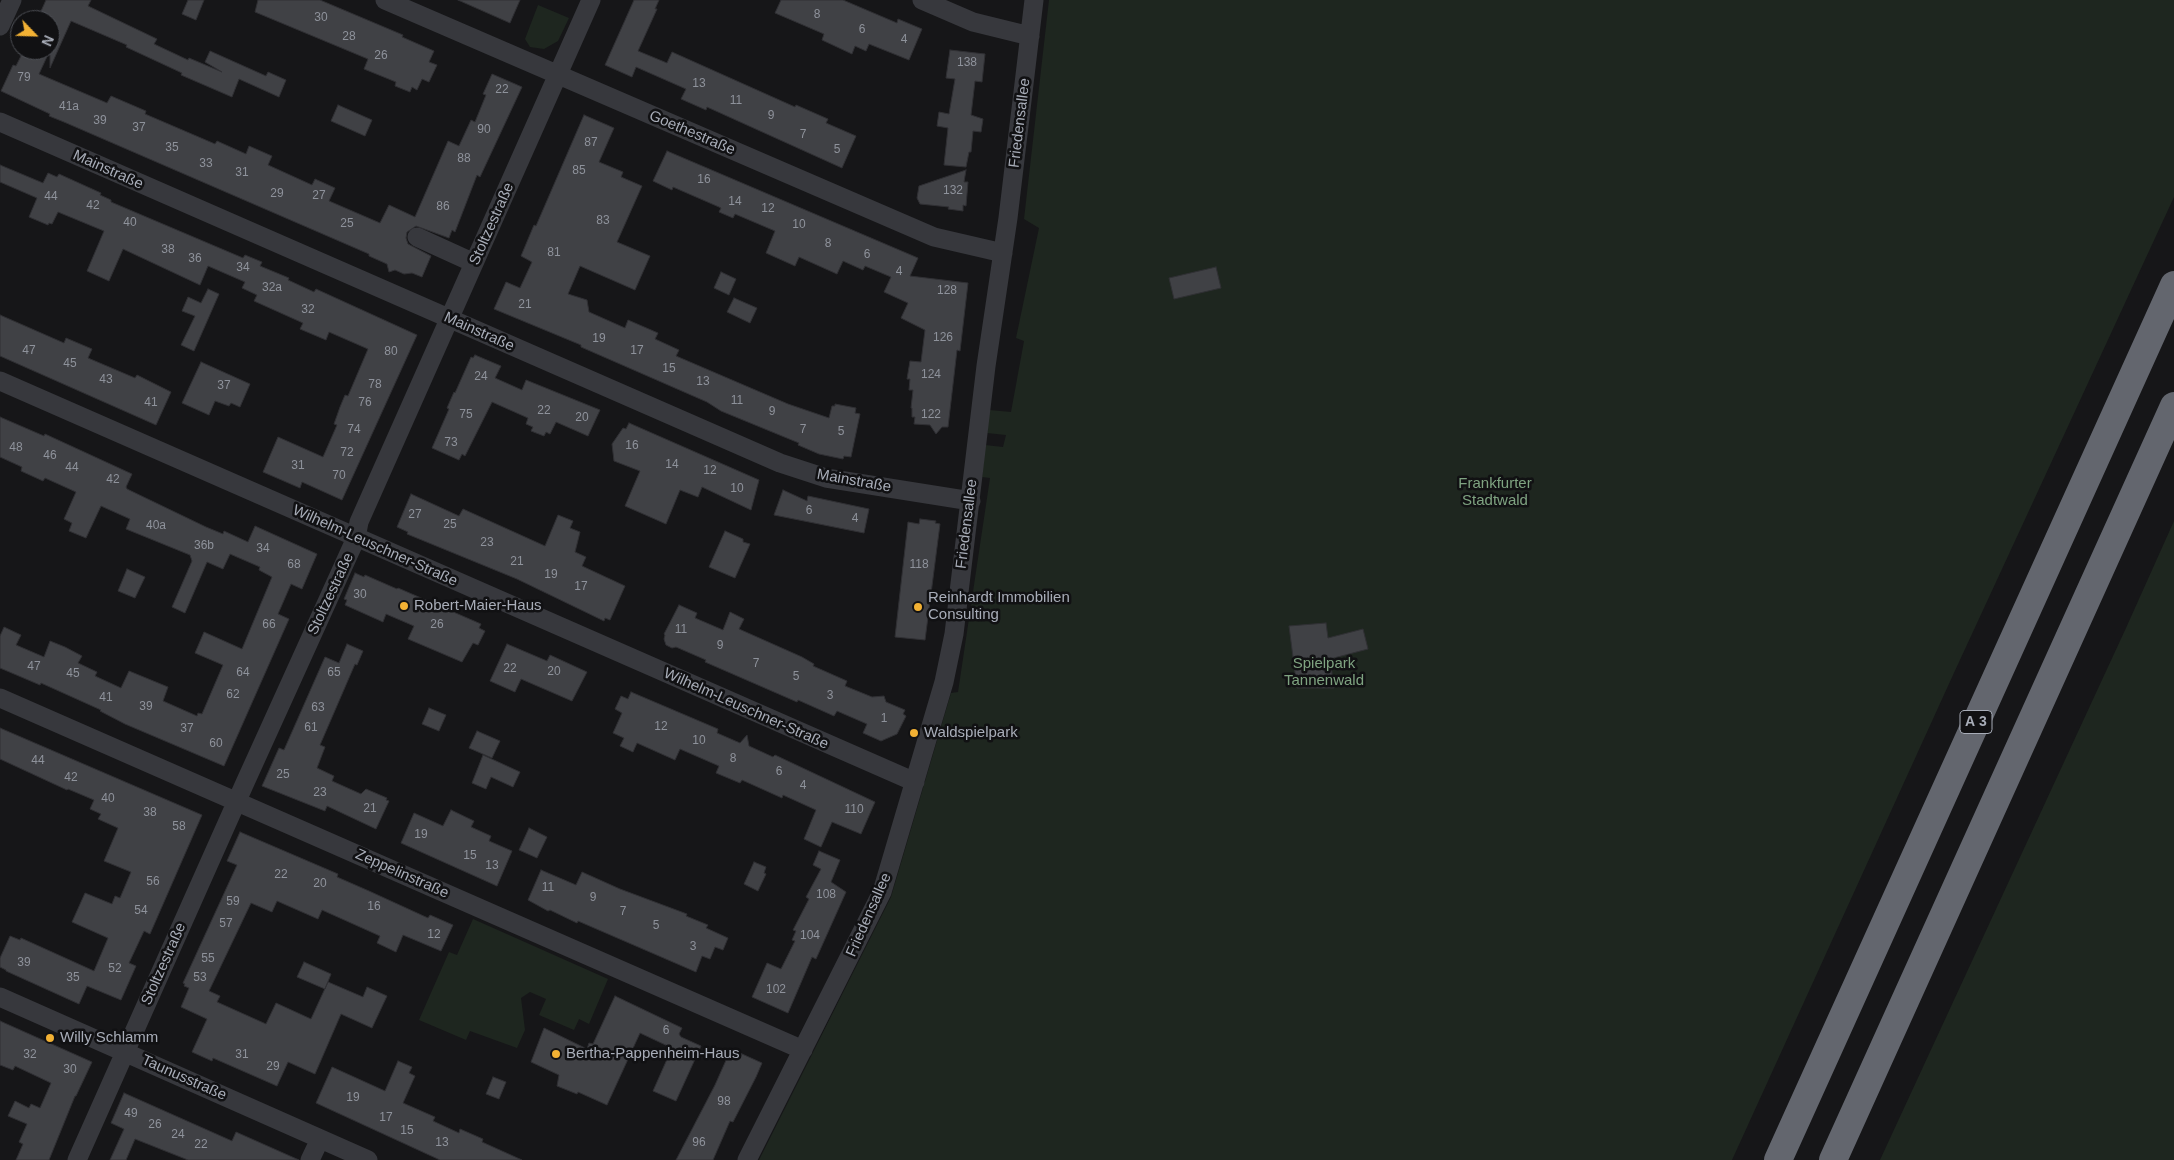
<!DOCTYPE html>
<meta charset="utf-8">
<style>
body{margin:0}
#map{position:relative;width:2174px;height:1160px;overflow:hidden;background:#161618;font-family:Helvetica,sans-serif}
canvas{display:block}
.north{position:absolute;left:10px;top:10px;width:50px;height:50px;box-sizing:border-box;background:#111113;border:1px solid #4d4f55;border-radius:50%;rotate:114deg;font-size:14px;font-weight:700;line-height:20px;text-align:center;color:#a8adb8}
.north::after{content:'';display:block;margin:auto;width:18px;height:22px;background:#f2b134;clip-path:polygon(50% 0,100% 100%,50% 72%,0 100%)}
</style>
<div id="map">
<canvas width="2174" height="1160"></canvas>
<div class="north">N</div>
</div>
<script>
const context = document.querySelector('canvas').getContext('2d');
context.lineJoin = 'round';
function fill(path, color) {
  context.fillStyle = color;
  context.fill(path, 'evenodd');
}
function poly(rows) {
  const path = new Path2D();
  for (const r of rows) {
    path.moveTo(r[0], r[1]);
    for (let i = 2; i < r.length; i += 2) path.lineTo(r[i], r[i + 1]);
  }
  return path;
}
function trace(path, color, width, dash) {
  context.strokeStyle = color;
  context.lineWidth = width;
  context.lineCap = dash ? 'butt' : 'round';
  context.setLineDash(dash || []);
  context.stroke(path);
}
function label(font, color, halo, rows, align = 'center') {
  context.font = font + ' Helvetica,sans-serif';
  context.lineWidth = 5;
  context.setLineDash([]);
  context.textBaseline = 'middle';
  context.strokeStyle = halo;
  context.fillStyle = color;
  for (const [text, x, y, turn = 0] of rows) {
    context.save();
    context.translate(x, y);
    context.rotate((+turn || 0) * Math.PI / 180);
    context.textAlign = isNaN(turn) ? turn : align;
    if (halo) context.strokeText(text, 0, 0);
    context.fillText(text, 0, 0);
    context.restore();
  }
}
const green = poly([
 [1049,0,2174,0,2174,197,1953,675,1732,1160,759,1160,891,897,951,693,958,692,990,478,982,477,985,445,1003,447,1006,435,987,433,989,410,1011,412,1024,341,1016,338,1039,228,1024,219],
 [538,5,569,18,558,41,544,49,530,47,525,39],
 [2174,521,2174,1160,1880,1160,2126,628],
 [473,919,608,979,589,1024,579,1019,574,1030,539,1015,546,999,530,992,521,998,525,1030,517,1048,470,1031,466,1040,419,1020,449,952,457,955]
]);
const building = poly([
 [46,0,91,0,88,6,157,39,154,44,188,60,189,58,222,72,205,62,210,51,266,76,268,72,286,80,279,97,239,79,232,97,181,75,182,73,126,47,127,45,71,21,50,68,50,20,37,20,46,0],
 [188,0,204,0,196,20,182,14,188,0],
 [258,0,320,0,403,35,402,37,434,51,429,62,437,65,429,82,422,79,417,90,412,87,410,92,395,86,396,82,364,69,368,59,255,12,258,0],
 [458,0,520,0,510,23,458,0],
 [634,0,659,0,655,9,657,9,638,51,667,63,672,52,795,107,796,105,828,119,826,123,856,136,842,168,707,107,706,110,681,99,686,89,636,67,632,77,605,65,634,0],
 [781,0,843,0,897,23,898,19,922,29,909,60,869,44,866,51,855,46,852,54,822,40,824,34,775,13,781,0],
 [24,50,50,50,39,74,107,103,111,96,146,111,145,114,215,144,217,141,246,154,249,146,272,156,268,165,312,185,315,179,335,188,329,201,380,223,389,205,415,217,448,141,459,146,471,120,475,122,486,95,483,94,492,74,522,87,480,177,477,175,455,232,452,230,449,238,416,226,407,232,406,238,408,244,431,256,422,277,412,273,404,274,395,270,389,272,387,264,369,256,369,254,64,122,49,116,50,114,1,91,13,65,16,66,24,50],
 [950,50,985,54,982,82,975,81,971,115,983,119,981,132,973,131,971,152,969,152,966,167,944,165,948,128,937,126,939,112,949,114,955,79,946,78,950,50],
 [338,105,372,120,365,136,331,121,338,105],
 [584,115,614,128,599,162,623,172,621,177,642,186,617,242,650,256,635,290,580,266,568,294,587,300,589,312,625,328,628,320,658,333,655,339,679,350,676,356,788,404,829,418,832,406,835,406,835,404,856,408,855,413,860,414,851,457,844,456,843,459,819,454,798,445,799,443,721,411,707,402,581,347,581,345,494,309,506,282,520,288,532,262,521,256,534,225,536,226,584,115],
 [667,151,918,258,910,276,968,283,960,351,957,350,948,427,942,427,936,434,930,425,914,424,915,417,912,417,912,408,911,408,913,390,909,390,910,379,907,379,910,361,921,362,925,330,901,318,908,303,884,292,891,277,865,266,863,270,843,261,837,274,799,257,795,266,766,253,775,231,735,214,733,218,719,212,721,208,719,207,673,187,672,190,653,181,667,151],
 [0,165,43,183,48,173,57,177,59,174,101,193,100,195,111,200,111,202,243,258,245,255,262,262,260,266,289,278,288,280,314,292,316,289,417,335,342,500,302,482,300,488,263,472,278,437,323,457,337,425,334,424,340,407,345,395,348,396,368,349,329,332,326,340,300,329,303,323,254,301,257,295,242,288,245,282,208,266,200,285,123,249,109,281,87,271,104,231,58,212,52,224,49,223,48,225,29,217,37,198,0,182,0,165],
 [966,170,964,182,968,182,966,206,963,205,963,211,948,209,949,207,920,204,917,198,919,186,966,170],
 [1216,267,1221,288,1174,299,1169,278,1216,267],
 [721,272,736,279,729,295,714,288,721,272],
 [208,289,219,294,194,351,181,345,195,316,182,311,188,297,201,303,208,289],
 [734,298,757,308,750,323,727,312,734,298],
 [0,315,64,343,66,338,92,349,88,358,135,378,137,375,171,392,156,425,0,356,0,315],
 [475,355,501,366,495,378,522,390,526,380,600,410,588,436,556,422,550,434,546,432,544,436,531,431,533,427,526,424,528,418,492,402,465,456,462,454,459,460,432,448,449,409,447,408,454,392,455,393,471,357,473,358,475,355],
 [201,362,250,384,240,407,231,403,229,406,215,401,209,415,182,403,201,362],
 [0,417,44,436,45,434,132,474,126,487,127,489,206,527,223,534,224,531,248,542,255,526,317,554,302,589,291,584,278,614,289,619,224,766,125,724,100,711,101,710,41,683,40,685,0,668,0,636,4,627,21,635,16,645,44,657,50,641,65,647,82,656,78,663,97,672,95,676,121,688,129,671,168,687,163,701,197,716,198,713,202,714,223,665,195,653,204,632,242,649,272,577,259,570,260,567,230,554,223,569,207,562,185,613,172,607,192,561,190,555,126,529,130,519,101,506,86,538,69,531,72,523,64,519,76,492,45,478,43,481,21,471,22,467,0,457,0,417],
 [629,423,759,480,751,510,702,487,698,497,680,490,666,524,625,506,640,471,614,461,612,444,623,428,626,429,629,423],
 [783,490,807,501,808,496,869,509,864,533,774,515,783,490],
 [411,494,459,516,463,509,545,546,558,515,573,521,570,528,580,532,575,552,586,557,582,566,625,586,610,620,605,618,604,621,517,579,407,534,408,532,397,527,411,494],
 [920,519,936,521,935,523,940,524,925,640,895,637,908,522,919,524,920,519],
 [725,531,743,539,743,542,750,544,735,578,709,567,725,531],
 [127,569,145,577,135,598,118,591,127,569],
 [355,573,364,577,365,575,397,589,398,588,481,624,479,628,485,631,478,645,473,643,462,662,408,639,414,626,386,614,383,622,345,605,347,600,344,599,355,573],
 [679,605,697,613,695,618,723,630,730,612,744,619,739,629,802,657,814,664,813,666,847,681,845,686,872,697,884,696,886,702,905,710,903,714,906,716,897,734,881,741,863,733,867,724,837,711,834,716,798,700,797,702,705,662,706,660,676,647,672,648,666,645,664,639,665,635,664,634,679,605],
 [1326,623,1328,638,1363,629,1368,649,1330,659,1334,688,1297,688,1289,626,1326,623],
 [347,644,363,651,357,665,355,664,320,745,325,747,317,768,334,776,332,781,361,794,366,789,387,798,386,800,389,801,376,829,327,806,325,811,262,786,279,748,284,750,325,657,339,663,347,644],
 [507,644,547,661,550,655,587,672,572,701,521,679,515,692,490,681,507,644],
 [631,692,718,729,717,733,740,743,747,735,749,746,773,757,775,755,875,802,861,834,832,822,821,847,804,839,816,810,783,795,782,798,742,780,740,783,716,773,719,766,680,749,675,760,637,743,633,752,620,746,624,738,613,733,622,713,615,709,621,696,628,699,631,692],
 [429,708,446,715,439,731,422,724,429,708],
 [0,728,202,815,150,934,144,931,129,963,136,966,121,1000,87,986,79,1004,6,971,6,970,0,967,0,958,10,936,20,940,21,938,94,971,108,938,72,922,85,893,112,904,115,896,120,898,131,872,104,861,118,828,98,819,101,814,90,809,94,800,68,789,67,790,0,759,0,728],
 [477,731,500,741,492,758,469,748,477,731],
 [483,755,520,772,513,787,491,777,486,789,472,783,483,755],
 [451,810,474,821,471,827,491,836,489,841,512,851,497,886,401,843,414,813,443,826,451,810],
 [529,828,547,837,537,858,519,850,529,828],
 [240,832,338,874,337,877,369,891,428,918,430,915,453,925,441,951,403,935,396,952,377,943,380,936,322,910,318,919,277,901,272,912,251,903,209,991,220,996,217,1002,266,1024,276,1003,311,1019,328,982,363,997,367,987,387,996,372,1028,341,1014,315,1074,288,1062,277,1086,213,1058,212,1061,192,1052,207,1019,181,1007,189,988,184,986,185,984,183,983,237,865,227,861,240,832],
 [819,851,840,860,831,882,846,892,816,959,812,957,788,1013,752,997,767,963,781,969,795,941,792,940,796,931,793,930,809,899,806,897,821,869,813,865,819,851],
 [754,862,766,867,764,873,766,874,758,891,744,884,754,862],
 [541,870,576,885,582,872,620,889,687,914,686,916,708,925,706,928,728,938,723,950,715,947,710,959,702,956,696,972,578,921,577,923,550,910,548,911,528,900,541,870],
 [304,962,331,974,325,989,297,977,304,962],
 [615,996,682,1028,679,1034,681,1037,701,1046,676,1101,653,1091,672,1048,640,1033,607,1105,578,1092,577,1094,557,1086,559,1075,531,1062,544,1028,587,1049,589,1043,593,1044,615,996],
 [0,1021,92,1062,76,1096,75,1096,49,1160,16,1160,23,1144,19,1142,27,1124,8,1116,15,1101,29,1108,31,1104,40,1108,51,1083,15,1066,13,1070,0,1065,0,1021],
 [731,1049,762,1063,756,1077,733,1122,730,1121,713,1160,676,1160,715,1085,731,1049],
 [398,1061,412,1067,409,1073,415,1076,403,1103,435,1117,433,1121,459,1133,460,1129,483,1139,482,1142,522,1160,440,1160,316,1103,332,1067,385,1091,398,1061],
 [493,1077,506,1082,499,1099,486,1094,493,1077],
 [124,1093,232,1141,236,1132,299,1160,188,1160,135,1139,126,1160,110,1160,124,1129,111,1123,124,1093]
]);
const minor = poly([
 [385,0,934,237,1003,253],
 [922,0,973,22,1030,36],
 [0,26,12,0],
 [0,122,780,463,826,478,971,501],
 [417,237,474,263],
 [0,381,915,782],
 [0,698,803,1050],
 [0,997,368,1160],
 [77,1160,244,785,356,538,359,522,591,0],
 [310,1160,320,1139],
 [747,1160,882,892,944,682,954,634,986,366,1008,218,1034,0]
]);
const highway = poly([
 [1778,1160,2174,285],
 [1833,1160,2174,406]
]);
const markers = [
 [404,606,5,"#f2b134"],
 [918,607,5,"#f2b134"],
 [914,733,5,"#f2b134"],
 [50,1038,5,"#f2b134"],
 [556,1054,5,"#f2b134"]
];
const numberNames = [
 ["8",817,15],
 ["30",321,18],
 ["6",862,30],
 ["28",349,37],
 ["4",904,40],
 ["26",381,56],
 ["138",967,63],
 ["79",24,78],
 ["13",699,84],
 ["22",502,90],
 ["11",736,101],
 ["41a",69,107],
 ["9",771,116],
 ["39",100,121],
 ["37",139,128],
 ["90",484,130],
 ["7",803,135],
 ["87",591,143],
 ["35",172,148],
 ["5",837,150],
 ["88",464,159],
 ["33",206,164],
 ["85",579,171],
 ["31",242,173],
 ["16",704,180],
 ["132",953,191],
 ["29",277,194],
 ["27",319,196],
 ["44",51,197],
 ["14",735,202],
 ["42",93,206],
 ["86",443,207],
 ["12",768,209],
 ["83",603,221],
 ["40",130,223],
 ["25",347,224],
 ["10",799,225],
 ["8",828,244],
 ["38",168,250],
 ["81",554,253],
 ["6",867,255],
 ["36",195,259],
 ["34",243,268],
 ["4",899,272],
 ["32a",272,288],
 ["128",947,291],
 ["21",525,305],
 ["32",308,310],
 ["126",943,338],
 ["19",599,339],
 ["47",29,351],
 ["17",637,351],
 ["80",391,352],
 ["45",70,364],
 ["15",669,369],
 ["124",931,375],
 ["24",481,377],
 ["43",106,380],
 ["13",703,382],
 ["78",375,385],
 ["37",224,386],
 ["11",737,401],
 ["41",151,403],
 ["76",365,403],
 ["22",544,411],
 ["9",772,412],
 ["75",466,415],
 ["122",931,415],
 ["20",582,418],
 ["74",354,430],
 ["7",803,430],
 ["5",841,432],
 ["73",451,443],
 ["16",632,446],
 ["48",16,448],
 ["72",347,453],
 ["46",50,456],
 ["14",672,465],
 ["31",298,466],
 ["44",72,468],
 ["12",710,471],
 ["70",339,476],
 ["42",113,480],
 ["10",737,489],
 ["6",809,511],
 ["27",415,515],
 ["4",855,519],
 ["25",450,525],
 ["40a",156,526],
 ["23",487,543],
 ["36b",204,546],
 ["34",263,549],
 ["21",517,562],
 ["68",294,565],
 ["118",919,565],
 ["19",551,575],
 ["17",581,587],
 ["30",360,595],
 ["66",269,625],
 ["26",437,625],
 ["11",681,630],
 ["9",720,646],
 ["7",756,664],
 ["47",34,667],
 ["22",510,669],
 ["20",554,672],
 ["64",243,673],
 ["65",334,673],
 ["45",73,674],
 ["5",796,677],
 ["62",233,695],
 ["3",830,696],
 ["41",106,698],
 ["39",146,707],
 ["63",318,708],
 ["1",884,719],
 ["12",661,727],
 ["61",311,728],
 ["37",187,729],
 ["10",699,741],
 ["60",216,744],
 ["8",733,759],
 ["44",38,761],
 ["6",779,772],
 ["25",283,775],
 ["42",71,778],
 ["4",803,786],
 ["23",320,793],
 ["40",108,799],
 ["21",370,809],
 ["110",854,810],
 ["38",150,813],
 ["58",179,827],
 ["19",421,835],
 ["15",470,856],
 ["13",492,866],
 ["22",281,875],
 ["56",153,882],
 ["20",320,884],
 ["11",548,888],
 ["108",826,895],
 ["9",593,898],
 ["59",233,902],
 ["16",374,907],
 ["54",141,911],
 ["7",623,912],
 ["57",226,924],
 ["5",656,926],
 ["12",434,935],
 ["104",810,936],
 ["3",693,947],
 ["55",208,959],
 ["39",24,963],
 ["52",115,969],
 ["35",73,978],
 ["53",200,978],
 ["102",776,990],
 ["6",666,1031],
 ["32",30,1055],
 ["31",242,1055],
 ["29",273,1067],
 ["30",70,1070],
 ["19",353,1098],
 ["98",724,1102],
 ["49",131,1114],
 ["17",386,1118],
 ["26",155,1125],
 ["15",407,1131],
 ["24",178,1135],
 ["13",442,1143],
 ["96",699,1143],
 ["22",201,1145]
];
const shields = [
 [1976,722,32]
];
const shieldNames = [
 ["A 3",1976,722]
];
const streetNames = [
 ["Friedensallee",1020,123,-83],
 ["Goethestraße",692,133,23],
 ["Mainstraße",108,170,24],
 ["Stoltzestraße",492,224,-66],
 ["Mainstraße",479,332,24],
 ["Mainstraße",854,481,10],
 ["Friedensallee",967,524,-83],
 ["Wilhelm-Leuschner-Straße",375,546,24],
 ["Stoltzestraße",331,594,-65],
 ["Wilhelm-Leuschner-Straße",746,709,24],
 ["Zeppelinstraße",402,874,24],
 ["Friedensallee",869,915,-66],
 ["Stoltzestraße",164,964,-66],
 ["Taunusstraße",184,1078,24]
];
const parkNames = [
 ["Frankfurter",1495,484],
 ["Stadtwald",1495,501],
 ["Spielpark",1324,664],
 ["Tannenwald",1324,681]
];
const poiNames = [
 ["Reinhardt Immobilien",928,598],
 ["Consulting",928,615],
 ["Robert-Maier-Haus",414,606],
 ["Waldspielpark",924,733],
 ["Willy Schlamm",60,1038],
 ["Bertha-Pappenheim-Haus",566,1054]
];
fill(green, '#1e261f');
fill(building, '#404145');
trace(building, '#303034', 1);
trace(minor, '#37383d', 19);
trace(highway, '#63666e', 28);
for (const [x, y, r, color] of markers) {
  const dot = new Path2D();
  dot.arc(x, y, r, 0, 2 * Math.PI);
  context.fillStyle = color;
  context.fill(dot);
  trace(dot, '#111113', 2);
}
label('12px', '#8e929b', null, numberNames);
for (const [x, y, w] of shields) {
  const box = new Path2D();
  box.roundRect(x - w / 2, y - 11.5, w, 23, 4);
  context.fillStyle = '#111113';
  context.fill(box);
  trace(box, '#a8adb8', 1);
}
label('bold 14px', '#a8adb8', null, shieldNames);
label('15px', '#a8adb8', '#111113', streetNames);
label('15px', '#7fa381', '#111113', parkNames);
label('15px', '#a8adb8', '#111113', poiNames, 'left');
</script>
